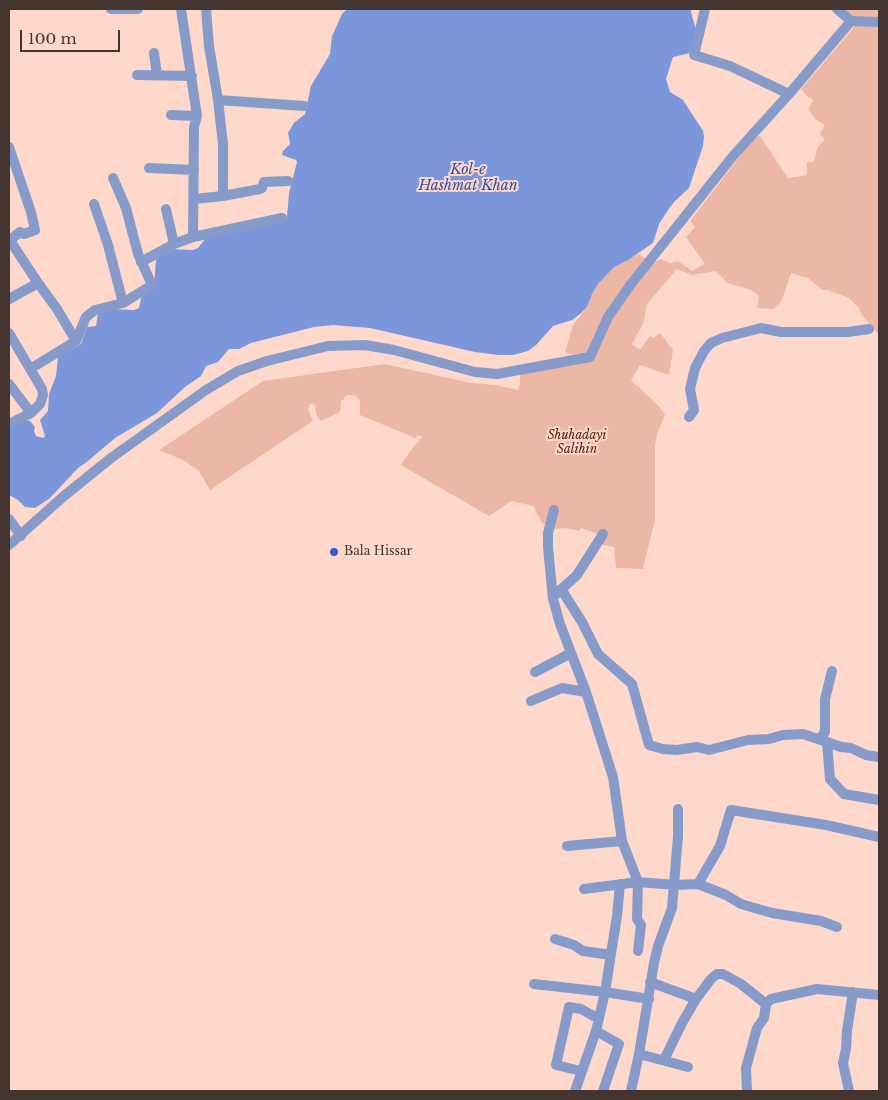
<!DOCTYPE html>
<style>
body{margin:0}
#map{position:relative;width:888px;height:1100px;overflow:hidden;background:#fed8cb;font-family:"Libre Baskerville",serif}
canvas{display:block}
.frame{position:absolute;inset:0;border:10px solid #443530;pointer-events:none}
.scale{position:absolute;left:20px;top:30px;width:100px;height:22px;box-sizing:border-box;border:2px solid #443530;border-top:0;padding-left:6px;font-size:15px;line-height:18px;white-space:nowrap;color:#443530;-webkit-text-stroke:4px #fed8cb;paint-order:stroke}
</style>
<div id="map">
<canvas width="888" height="1100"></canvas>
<div class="frame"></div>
<div class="scale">100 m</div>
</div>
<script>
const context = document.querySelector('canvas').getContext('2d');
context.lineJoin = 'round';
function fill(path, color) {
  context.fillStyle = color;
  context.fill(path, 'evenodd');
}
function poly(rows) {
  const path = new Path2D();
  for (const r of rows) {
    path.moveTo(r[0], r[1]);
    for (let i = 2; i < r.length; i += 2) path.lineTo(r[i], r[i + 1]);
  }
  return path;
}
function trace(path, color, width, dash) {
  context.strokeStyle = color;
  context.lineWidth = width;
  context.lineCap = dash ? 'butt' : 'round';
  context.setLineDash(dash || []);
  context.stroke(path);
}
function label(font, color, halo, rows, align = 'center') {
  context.font = font + ' "Libre Baskerville",serif';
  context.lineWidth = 4;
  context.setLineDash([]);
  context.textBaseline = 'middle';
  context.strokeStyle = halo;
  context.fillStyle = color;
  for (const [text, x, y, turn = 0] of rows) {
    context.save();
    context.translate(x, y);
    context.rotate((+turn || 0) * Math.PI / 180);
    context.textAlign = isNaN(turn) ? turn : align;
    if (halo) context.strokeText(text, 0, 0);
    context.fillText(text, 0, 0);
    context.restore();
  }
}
const green = poly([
 [845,9,879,9,879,335,861,314,859,308,849,298,828,290,822,290,808,278,791,273,782,300,774,309,757,308,759,296,751,290,727,283,716,271,692,275,677,269,647,304,643,324,632,344,640,350,650,336,653,338,660,333,673,350,669,375,640,365,631,380,659,406,665,415,657,434,655,446,655,519,643,569,616,568,614,547,603,545,598,534,581,528,579,531,565,528,556,529,542,523,533,506,511,501,489,516,401,465,411,450,422,437,418,435,415,438,360,415,360,400,354,395,347,395,341,402,340,412,321,421,317,416,314,403,310,404,308,410,313,421,210,490,199,471,183,460,159,450,263,381,385,364,471,383,496,385,518,390,520,384,520,374,582,355,570,354,565,352,573,325,587,307,592,294,598,284,614,266,639,254,651,263,661,259,670,263,678,261,692,271,705,264,686,237,695,227,690,221,754,138,760,136,788,178,807,175,807,162,814,162,818,146,825,140,820,134,825,125,816,120,810,112,809,108,813,100,806,95,801,89,856,25]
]);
const water = poly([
 [347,9,692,9,691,12,697,34,690,53,673,57,666,79,670,92,683,100,703,131,704,136,703,146,689,188,674,202,668,210,659,224,653,243,628,260,614,267,598,284,592,294,587,307,580,314,572,320,553,326,536,345,528,351,513,355,498,355,475,352,370,328,333,325,314,327,251,343,239,349,229,349,218,362,206,366,201,376,185,387,157,413,115,438,88,461,78,468,50,498,35,508,25,507,18,500,9,495,9,427,25,420,30,421,35,427,34,431,36,436,43,438,45,436,40,420,48,411,49,394,56,376,58,357,81,344,87,327,96,326,98,313,108,309,134,310,139,308,142,294,154,286,156,260,160,254,168,249,193,250,198,248,206,238,287,217,289,193,297,162,296,160,282,155,283,151,290,144,288,133,294,123,305,114,311,86,330,54,332,36,342,14]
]);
const minor = poly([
 [111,9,138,9],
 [181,9,197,116,194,127,193,237],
 [705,9,694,55,730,66,789,94],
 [837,9,851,21,879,22],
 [154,53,157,75],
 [137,75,192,76],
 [218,100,304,106],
 [171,115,197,116],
 [9,147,31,212,35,230,24,234,20,232,10,240],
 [149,168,194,170],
 [223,196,260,189,262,188,264,182,288,181],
 [194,199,223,196,223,144,218,100,209,46,206,9],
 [94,204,108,245,123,303],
 [166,209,174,244],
 [9,239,38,283,57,309,76,341],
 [141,262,174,244,193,237,282,218],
 [9,299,38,283],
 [9,333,42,389,43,395,40,404,31,413,9,424],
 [30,369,76,341,86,317,95,310,123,303,152,285,138,254,126,208,113,178],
 [9,384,31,413],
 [689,417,694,410,690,389,695,368,704,351,711,343,722,338,761,328,781,332,848,332,869,329],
 [554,510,548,533,548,547,553,599,560,624,586,692,613,777,622,841,638,882,637,919,641,925,638,951],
 [9,519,21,536],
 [9,545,64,496,111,458,206,390,238,371,267,361,328,346,365,345,394,350,475,372,497,374,590,357,608,317,631,284,733,156,789,94,851,21],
 [561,589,582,622,598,654,632,684,649,745,663,749,677,750,697,747,709,750,748,740,769,739,783,735,803,734,827,742,830,779,844,794,879,800],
 [556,594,577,575,603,534],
 [535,672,571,653],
 [531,701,562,688,586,692],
 [820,739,825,732,825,699,832,671],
 [827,742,841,747,851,748,866,755,879,757],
 [567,846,622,841],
 [698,884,720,846,731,810,826,825,879,837],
 [584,889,638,882,675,885,698,884,726,895,741,904,772,913,821,921,837,927],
 [555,939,574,945,583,951,611,955],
 [650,982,696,999,711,979,717,974,723,974,741,984,766,1004],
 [534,984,605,992,649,999],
 [596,1031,619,1044,603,1091],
 [639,1054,688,1067],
 [664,1060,682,1023,696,999],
 [581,1071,556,1065,569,1007,581,1009,599,1019],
 [575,1091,596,1031,605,992,617,916,620,884],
 [631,1091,639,1054,654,963,658,946,672,908,678,836,678,809],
 [747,1091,746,1068,757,1028,764,1018,766,1004,771,999,817,989,879,995],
 [849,1091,843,1063,846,1049,847,1031,853,992]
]);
const markers = [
 [334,552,5,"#395ccd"]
];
const parkNames = [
 ["Shuhadayi",577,436],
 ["Salihin",577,450]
];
const poiNames = [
 ["Bala Hissar",344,552]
];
const waterNames = [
 ["Kol-e",468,170],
 ["Hashmat Khan",468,186]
];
fill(green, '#edb7a5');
fill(water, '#7b96db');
trace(minor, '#879bcb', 10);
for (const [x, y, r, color] of markers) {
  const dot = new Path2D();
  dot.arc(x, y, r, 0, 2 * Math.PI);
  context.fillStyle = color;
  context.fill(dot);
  trace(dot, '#fed8cb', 2);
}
label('italic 12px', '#4e1b08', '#fed8cb', parkNames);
label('12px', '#443530', '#fed8cb', poiNames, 'left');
label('italic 14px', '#324ea0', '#fed8cb', waterNames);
</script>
